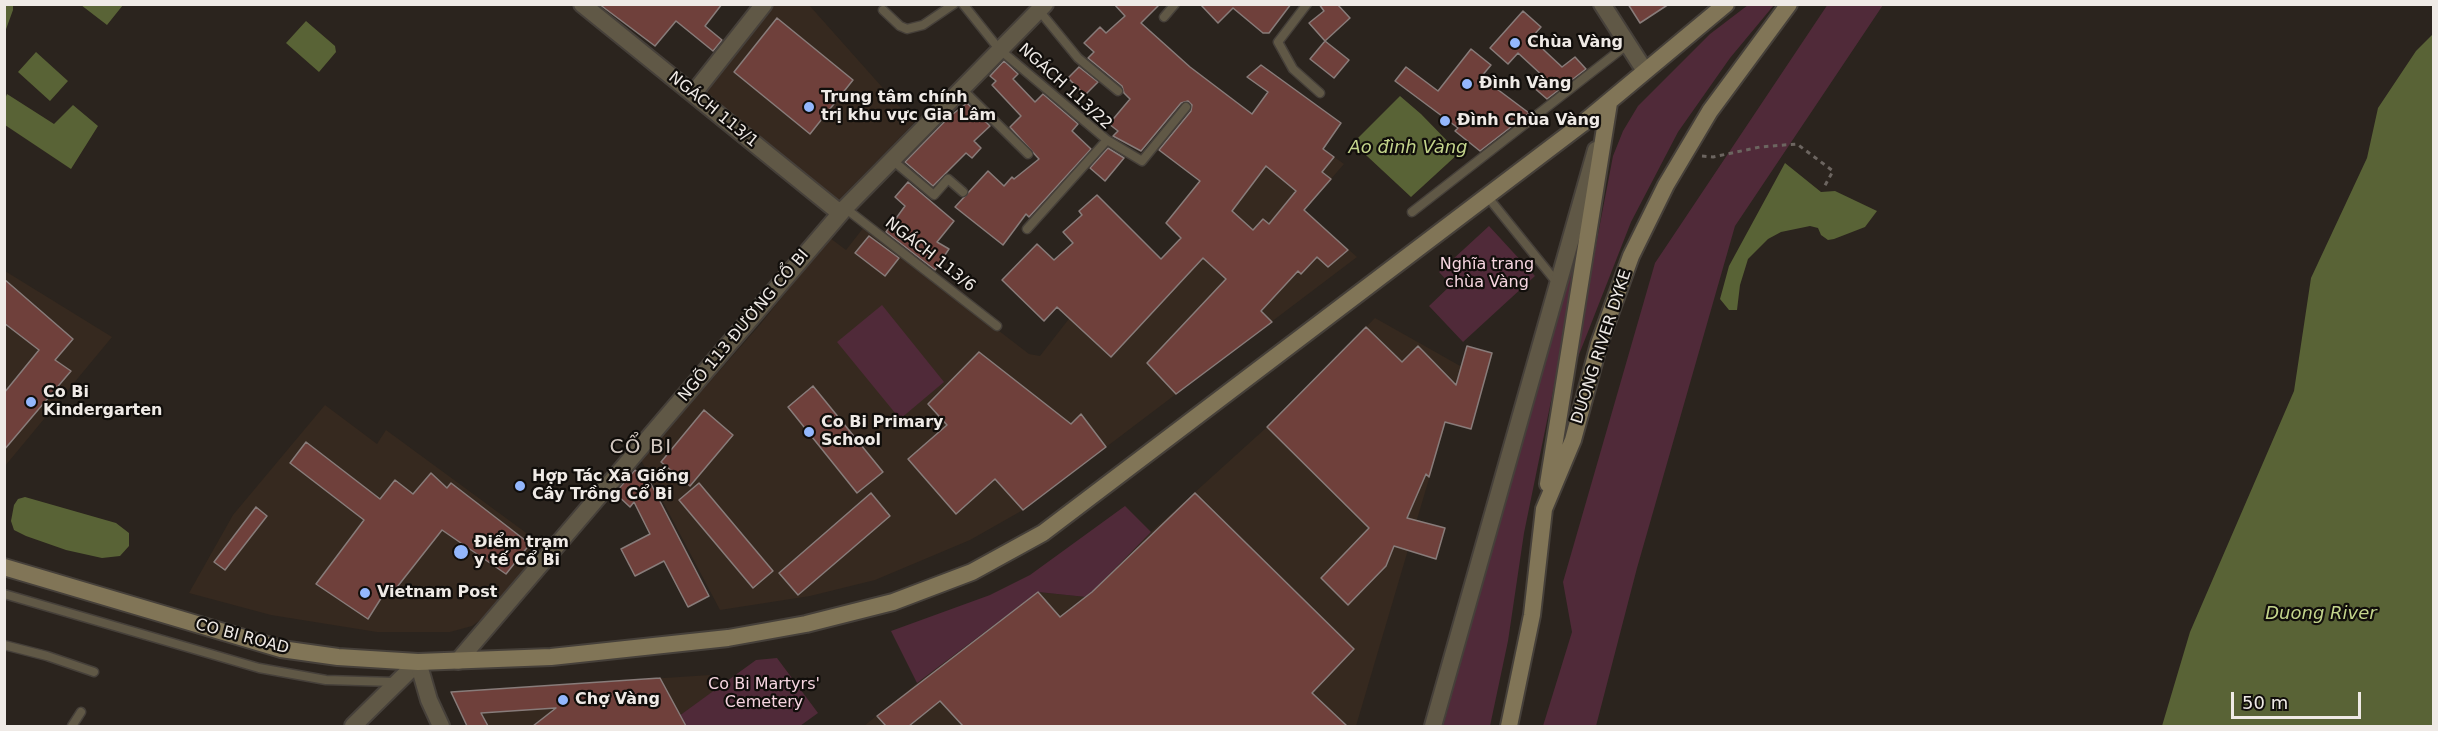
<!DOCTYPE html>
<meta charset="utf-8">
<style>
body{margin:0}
#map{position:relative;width:2438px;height:731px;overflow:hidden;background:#2b241e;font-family:"DejaVu Sans",sans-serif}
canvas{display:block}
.frame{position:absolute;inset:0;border:6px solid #efeae6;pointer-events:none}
.scale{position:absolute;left:2231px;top:692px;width:130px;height:27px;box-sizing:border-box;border:3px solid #efeae6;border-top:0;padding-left:8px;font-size:18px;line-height:21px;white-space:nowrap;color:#efeae6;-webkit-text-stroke:4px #110e0b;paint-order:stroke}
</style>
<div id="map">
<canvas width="2438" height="731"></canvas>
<div class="frame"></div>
<div class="scale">50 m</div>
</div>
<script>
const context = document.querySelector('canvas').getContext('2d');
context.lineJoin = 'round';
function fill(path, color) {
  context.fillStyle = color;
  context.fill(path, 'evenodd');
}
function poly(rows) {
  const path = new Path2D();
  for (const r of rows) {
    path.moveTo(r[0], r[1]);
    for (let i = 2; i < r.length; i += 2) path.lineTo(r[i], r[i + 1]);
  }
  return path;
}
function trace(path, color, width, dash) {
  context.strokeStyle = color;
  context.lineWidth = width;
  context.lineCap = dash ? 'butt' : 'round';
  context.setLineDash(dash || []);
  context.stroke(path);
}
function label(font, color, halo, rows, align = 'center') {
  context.font = font + ' "DejaVu Sans",sans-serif';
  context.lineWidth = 4.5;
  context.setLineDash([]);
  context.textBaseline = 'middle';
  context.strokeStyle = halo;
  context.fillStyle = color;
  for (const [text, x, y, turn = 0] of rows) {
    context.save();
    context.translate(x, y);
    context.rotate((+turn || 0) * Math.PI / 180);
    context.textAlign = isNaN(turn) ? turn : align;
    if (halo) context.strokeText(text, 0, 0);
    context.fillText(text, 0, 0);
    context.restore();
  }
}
const built = poly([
 [769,5,809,5,914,123,836,203,698,92],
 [1279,78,1341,123,1323,149,1344,164,1304,210,1357,257,1023,510,970,540,875,580,810,596,720,610,641,460,758,327,830,238,846,250,864,227,1029,354,1040,356,1079,306,1101,324,1181,238,1166,223],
 [5,271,112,337,5,466],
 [1375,318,1462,367,1356,726,864,726,917,683,1038,592,1086,597,1092,592,1151,532,1267,427],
 [325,405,377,444,386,430,544,546,483,618,472,626,450,632,377,632,271,615,189,593,233,515],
 [710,675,717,689,679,716,686,726,467,726,451,692]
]);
const green = poly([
 [1828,4,1883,5,1735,226,1637,568,1596,726,1543,726,1572,632,1563,582,1655,263],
 [1748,5,1774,5,1730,58,1678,132,1631,222,1571,375,1613,156,1623,131,1638,106,1710,34],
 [1489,226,1535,276,1463,342,1429,306,1451,285,1439,272],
 [1579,235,1585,235,1524,533,1508,641,1490,726,1443,726],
 [882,305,944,382,900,419,837,342],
 [1125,506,1151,532,1092,592,1086,597,1038,592,917,683,891,631,990,595,1030,575],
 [777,658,818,713,800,726,686,726,679,716,756,660]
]);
const water = poly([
 [5,4,13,5,13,10,5,32],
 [81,5,123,5,107,25],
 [306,21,335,46,336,52,319,72,286,43],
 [2433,34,2433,726,2162,726,2190,632,2294,391,2311,278,2367,158,2378,108,2416,51],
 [36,52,68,81,50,101,18,72],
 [7,94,54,124,73,105,98,126,71,169,5,125,5,99],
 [1400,96,1421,114,1459,153,1411,197,1353,143],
 [1785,163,1821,192,1835,191,1877,211,1865,227,1834,239,1828,240,1821,235,1818,228,1810,226,1781,232,1768,239,1748,259,1740,285,1737,310,1729,310,1720,299,1729,266],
 [25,497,116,523,129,533,129,546,120,556,102,558,66,550,26,536,14,530,11,521,14,505,18,499]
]);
const building = poly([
 [599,4,722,4,705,26,722,40,713,51,676,21,655,46,599,4],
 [1114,4,1160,4,1141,23,1190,67,1252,114,1268,92,1247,77,1261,65,1341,123,1323,149,1334,157,1322,172,1331,179,1304,210,1348,250,1328,267,1317,257,1301,274,1298,271,1261,311,1272,322,1176,394,1147,363,1226,279,1203,258,1111,357,1057,307,1044,321,1002,280,1037,244,1054,260,1073,243,1063,232,1082,215,1079,211,1097,195,1161,259,1181,238,1166,223,1200,181,1159,150,1191,111,1192,105,1188,101,1181,103,1141,151,1113,136,1118,131,1109,124,1130,99,1124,93,1122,86,1088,58,1094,52,1084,43,1100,27,1106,33,1125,16,1114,4],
 [1266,166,1296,191,1269,224,1263,219,1253,230,1232,211,1266,166],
 [1200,4,1291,4,1269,33,1263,33,1233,8,1218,23,1200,4],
 [1319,4,1337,4,1350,18,1325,41,1309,23,1324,11,1319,4],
 [1628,4,1669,4,1640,23,1628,4],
 [1523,11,1541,27,1531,38,1562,67,1575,57,1586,69,1547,99,1532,86,1544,77,1518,53,1508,64,1490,48,1523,11],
 [777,18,853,80,810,134,734,72,777,18],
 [1325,41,1349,60,1334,78,1310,59,1325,41],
 [1471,49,1491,65,1481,77,1529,113,1480,151,1455,131,1458,128,1395,81,1406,67,1438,91,1471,49],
 [1004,61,1018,74,1013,79,1035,102,1043,94,1078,124,1072,131,1091,149,1029,217,1026,214,1003,245,955,207,988,171,1004,186,1012,177,1014,179,1039,159,1010,127,1021,116,992,85,996,81,990,76,1004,61],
 [1079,67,1098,82,1085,95,1068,78,1079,67],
 [967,103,990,126,974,141,981,148,972,158,966,153,933,186,905,162,949,117,967,103],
 [1108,148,1124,158,1105,181,1090,168,1108,148],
 [908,182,954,221,937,242,949,249,935,270,886,232,905,206,895,197,908,182],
 [869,236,899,258,885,276,855,253,869,236],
 [4,279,73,339,55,360,71,371,4,450,4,393,39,350,4,323,4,279],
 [1366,327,1402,362,1418,346,1456,385,1467,346,1492,353,1471,429,1445,422,1429,477,1426,474,1407,518,1445,528,1436,559,1394,546,1386,566,1348,605,1321,578,1369,528,1267,427,1366,327],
 [979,352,1071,424,1081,414,1106,447,1023,510,995,479,956,514,908,459,947,425,928,404,979,352],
 [813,386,883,472,857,493,788,407,813,386],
 [704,410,733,435,690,486,661,462,704,410],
 [306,442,380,499,395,480,413,494,431,473,447,488,451,483,530,544,506,574,442,530,390,596,385,592,368,619,316,584,364,520,290,463,306,442],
 [635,470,651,484,709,596,688,607,664,561,635,576,621,549,650,534,634,502,630,507,615,493,635,470],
 [699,483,773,571,753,588,679,500,699,483],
 [871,493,890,516,798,595,779,573,871,493],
 [1195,493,1354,649,1312,693,1347,726,963,726,940,701,909,726,886,726,877,716,1038,592,1060,617,1092,592,1195,493],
 [256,507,267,516,225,570,214,562,256,507],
 [660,678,686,726,533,726,556,708,481,713,488,726,467,726,451,692,660,678]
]);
const path = poly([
 [1702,156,1713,157,1760,147,1797,144,1833,171,1823,189]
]);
const service = poly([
 [963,4,999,49,1107,140,1027,229],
 [1307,4,1278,42,1293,69,1320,93],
 [1037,8,1078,58,1118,91],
 [883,10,900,26,907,29,923,25,954,4],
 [1164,17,1175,4],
 [961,88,1028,154],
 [1107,140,1142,161,1186,107],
 [891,159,934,195,948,179,963,192],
 [1487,196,1558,284],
 [845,208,997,326],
 [1412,212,1628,44],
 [4,594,259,668,326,680,394,682],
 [4,645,47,656,94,672],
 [72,726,81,712]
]);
const minor = poly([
 [582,4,840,213],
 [1602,4,1645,71],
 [693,94,764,4],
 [458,661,845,208,1045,4],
 [353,726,418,662]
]);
const tertiary = poly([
 [418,662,429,700,441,726],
 [1433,726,1596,150]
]);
const secondary = poly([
 [1548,484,1609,103],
 [4,567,281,649,338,657,418,662,551,657,728,638,806,624,893,602,972,572,1043,533,1582,124,1726,4],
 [1509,726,1532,615,1544,509,1573,440,1599,344,1631,256,1666,185,1710,111,1789,4]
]);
const markers = [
 [1515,43,6,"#93b7fd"],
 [1467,84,6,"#93b7fd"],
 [809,107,6,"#93b7fd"],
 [1445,121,6,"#93b7fd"],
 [31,402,6,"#93b7fd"],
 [809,432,6,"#93b7fd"],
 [520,486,6,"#93b7fd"],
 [461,552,8,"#93b7fd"],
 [365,593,6,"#93b7fd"],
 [563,700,6,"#93b7fd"]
];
const poiNames = [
 ["Chùa Vàng",1527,43],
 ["Đình Vàng",1479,84],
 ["Trung tâm chính",821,98],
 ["trị khu vực Gia Lâm",821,116],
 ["Đình Chùa Vàng",1457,121],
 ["Co Bi",43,393],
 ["Kindergarten",43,411],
 ["Co Bi Primary",821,423],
 ["School",821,441],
 ["Hợp Tác Xã Giống",532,477],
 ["Cây Trồng Cổ Bi",532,495],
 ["Điểm trạm",474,543],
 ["y tế Cổ Bi",474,561],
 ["Vietnam Post",377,593],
 ["Chợ Vàng",575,700]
];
const streetNames = [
 ["NGÁCH 113/22",1065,87,42],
 ["NGÁCH 113/1",713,110,39],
 ["NGÁCH 113/6",930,255,38],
 ["NGÕ 113 ĐƯỜNG CỔ BI",744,326,-50],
 ["DUONG RIVER DYKE",1602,347,-72],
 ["CO BI ROAD",242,637,15]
];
const parkNames = [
 ["Nghĩa trang",1487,265],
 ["chùa Vàng",1487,283],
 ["Co Bi Martyrs'",764,685],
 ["Cemetery",764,703]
];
const waterNames = [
 ["Ao đình Vàng",1408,148],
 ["Duong River",2321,614]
];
const quarterNames = [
 ["CỔ BI",641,448]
];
fill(built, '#36291f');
fill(green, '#502a39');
fill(water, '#596336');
fill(building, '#6f403b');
trace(building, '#887c7a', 1.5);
trace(service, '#46403a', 11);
trace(minor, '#46403a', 20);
trace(tertiary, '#46403a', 20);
trace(secondary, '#46403a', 20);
trace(path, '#6c6560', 3, [4.5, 4.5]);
trace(service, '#605846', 8);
trace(minor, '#605846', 16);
trace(tertiary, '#605846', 16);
trace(secondary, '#817557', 16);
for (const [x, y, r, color] of markers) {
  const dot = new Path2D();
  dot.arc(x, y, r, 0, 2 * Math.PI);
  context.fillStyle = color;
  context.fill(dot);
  trace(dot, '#110e0b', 2);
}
label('bold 16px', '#efeae6', '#110e0b', poiNames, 'left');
label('16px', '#efeae6', '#110e0b', streetNames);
label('16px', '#f6d5e0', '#110e0b', parkNames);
label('italic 18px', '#c4d58c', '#110e0b', waterNames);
context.letterSpacing = '1.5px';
label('20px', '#d3c8c1', '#110e0b', quarterNames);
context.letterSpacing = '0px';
</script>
